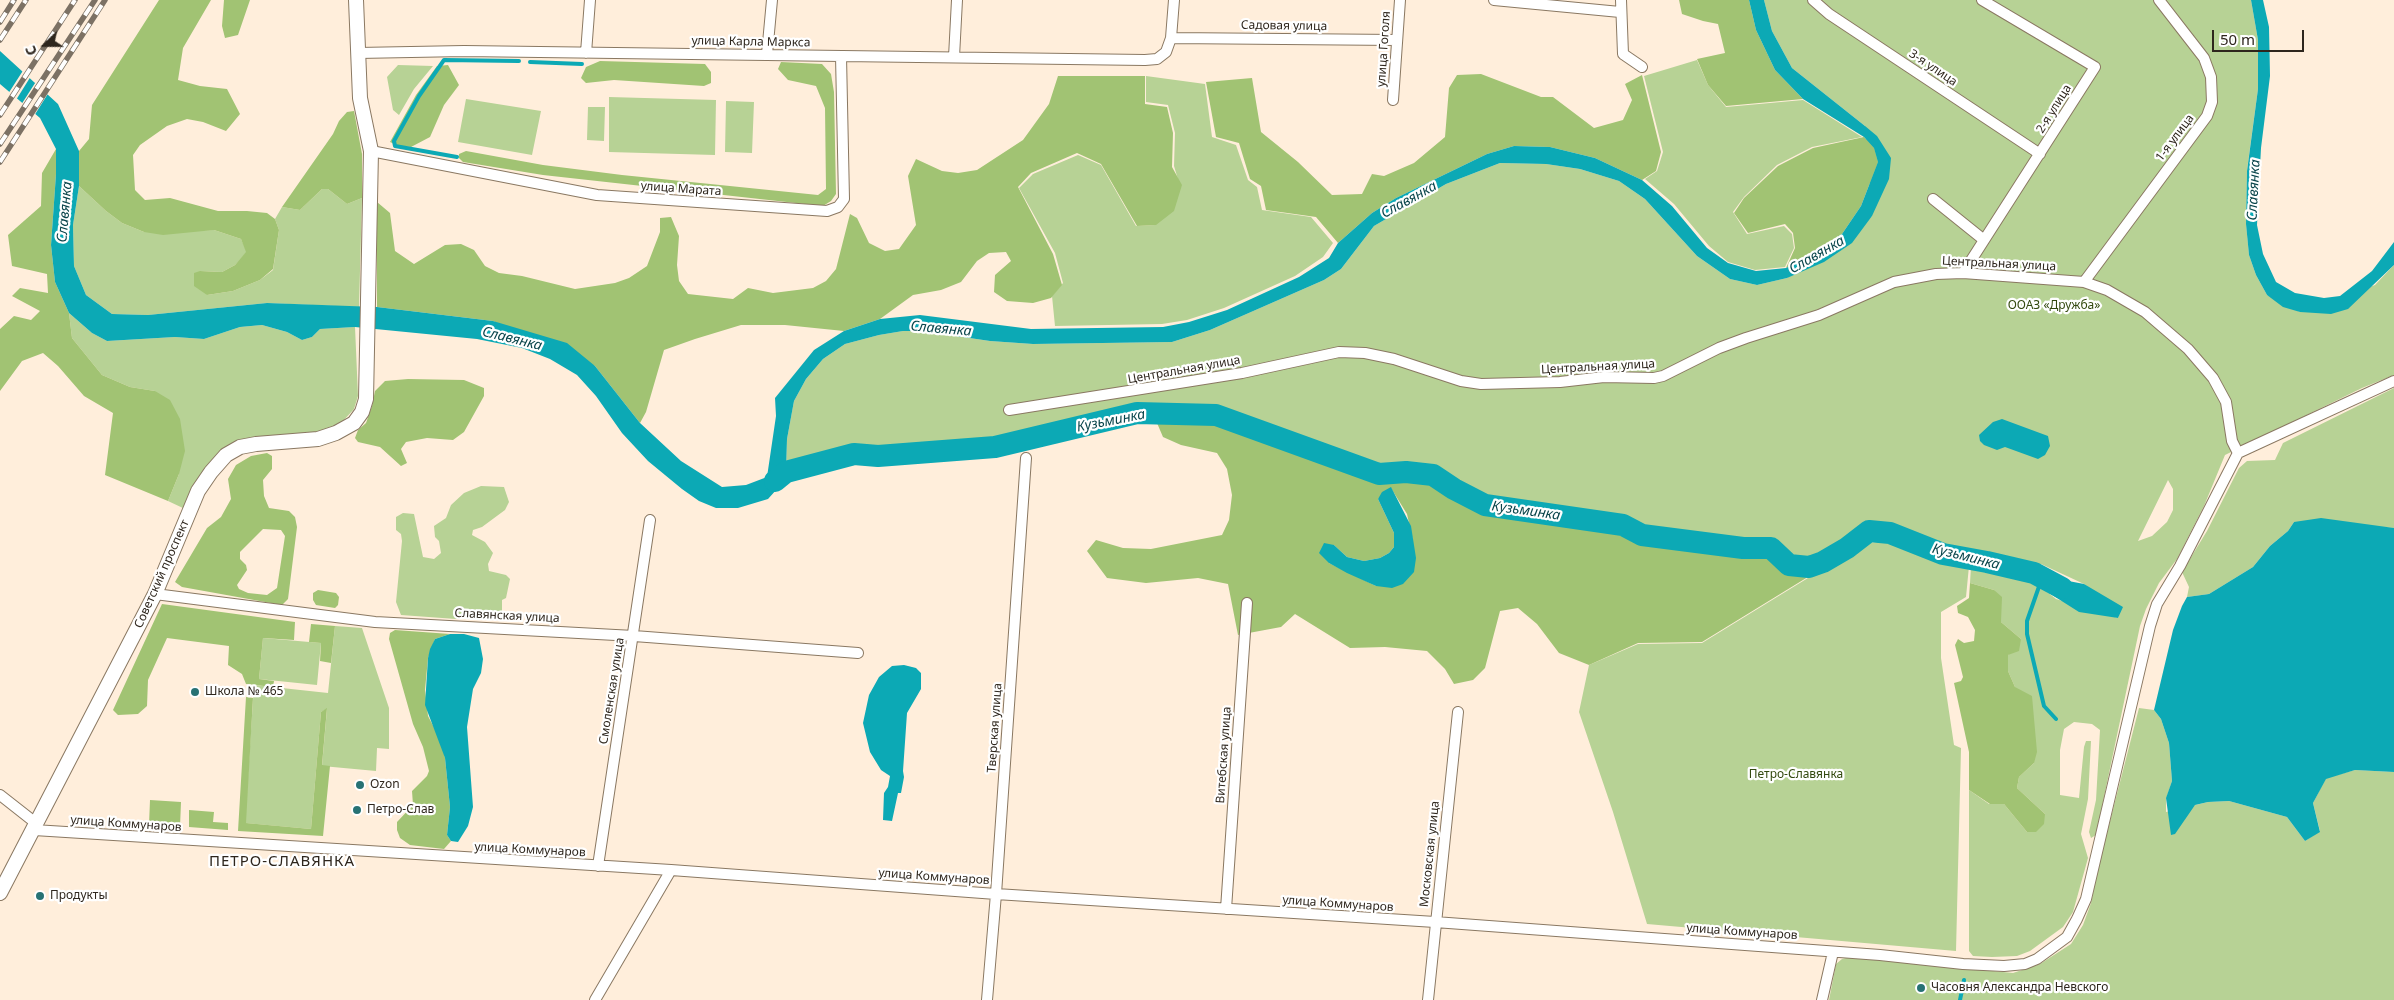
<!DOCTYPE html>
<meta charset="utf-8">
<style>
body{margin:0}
#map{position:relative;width:2394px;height:1000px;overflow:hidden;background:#ffeedb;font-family:"Noto Sans",sans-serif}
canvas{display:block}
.north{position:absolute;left:20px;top:20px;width:50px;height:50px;-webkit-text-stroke:4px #fff;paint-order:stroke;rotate:248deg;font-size:14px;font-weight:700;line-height:20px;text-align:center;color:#2e261d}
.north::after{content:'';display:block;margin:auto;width:18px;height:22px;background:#2e261d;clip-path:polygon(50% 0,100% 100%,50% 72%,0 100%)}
.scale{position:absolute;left:2212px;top:30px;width:92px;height:22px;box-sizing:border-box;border:2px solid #2e261d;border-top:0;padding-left:6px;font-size:15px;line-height:18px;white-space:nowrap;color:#2e261d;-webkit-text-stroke:4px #fff;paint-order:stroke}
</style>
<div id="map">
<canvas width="2394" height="1000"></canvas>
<div class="north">С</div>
<div class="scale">50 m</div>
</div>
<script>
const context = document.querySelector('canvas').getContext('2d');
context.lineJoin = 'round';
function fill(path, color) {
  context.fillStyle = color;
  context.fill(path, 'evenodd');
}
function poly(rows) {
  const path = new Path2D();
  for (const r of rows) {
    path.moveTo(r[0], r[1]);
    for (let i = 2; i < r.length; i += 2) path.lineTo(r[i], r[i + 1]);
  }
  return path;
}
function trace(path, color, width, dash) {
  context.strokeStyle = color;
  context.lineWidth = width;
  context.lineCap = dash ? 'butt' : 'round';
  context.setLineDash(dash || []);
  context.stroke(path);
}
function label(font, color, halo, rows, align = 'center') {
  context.font = font + ' "Noto Sans",sans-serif';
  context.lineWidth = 4.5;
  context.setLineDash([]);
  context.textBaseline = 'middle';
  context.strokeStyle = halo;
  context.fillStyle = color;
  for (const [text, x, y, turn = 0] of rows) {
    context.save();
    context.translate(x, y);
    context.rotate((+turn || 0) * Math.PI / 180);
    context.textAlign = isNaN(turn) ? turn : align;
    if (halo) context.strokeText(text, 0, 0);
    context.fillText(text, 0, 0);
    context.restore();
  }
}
const green = poly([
 [1764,0,2251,0,2258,40,2258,89,2247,170,2246,224,2249,255,2256,275,2267,295,2300,312,2375,285,2394,265,2394,375,2362,388,2225,455,2204,506,2177,559,2159,583,2146,609,2140,626,2096,835,2091,838,2089,832,2096,800,2100,730,2092,724,2074,722,2064,729,2060,750,2060,795,2079,798,2084,747,2086,741,2091,741,2088,799,2081,834,2088,858,2073,912,2063,927,2030,951,2017,956,1992,957,1973,956,1969,951,1969,790,1989,804,2004,804,2027,832,2045,814,2017,788,2019,777,2034,763,2015,687,2008,671,2008,655,2021,639,2001,622,1994,590,1970,583,1971,566,2014,575,2041,587,2056,599,2118,618,2120,612,2084,584,2041,564,2034,573,1987,562,1943,554,1890,533,1869,531,1847,548,1823,562,1809,567,1789,565,1771,548,1743,548,1642,535,1623,525,1485,505,1454,489,1433,475,1406,472,1379,474,1216,415,1137,413,995,447,878,456,854,454,786,472,787,439,794,401,806,379,823,359,845,344,879,335,903,331,922,331,990,341,1033,344,1172,342,1210,330,1324,280,1341,269,1374,226,1446,184,1500,163,1546,164,1580,169,1619,181,1645,199,1697,256,1730,279,1757,285,1787,278,1872,216,1865,126,1792,68,1772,31],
 [2168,480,2173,489,2173,510,2167,522,2152,536,2138,541],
 [1697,60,1708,85,1726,107,1803,100,1862,137,1812,147,1777,165,1744,197,1733,212,1747,234,1784,226,1792,234,1794,248,1785,267,1755,270,1728,262,1709,246,1674,204,1645,179,1657,171,1663,152,1644,76],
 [398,65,433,66,414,89,399,115,393,110,387,77],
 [1146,76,1205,84,1212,137,1236,145,1248,180,1257,187,1262,210,1311,217,1333,243,1323,257,1295,276,1224,308,1187,320,1162,324,1055,326,1052,296,1063,283,1055,253,1019,188,1033,174,1078,155,1101,165,1136,226,1155,225,1180,186,1174,166,1175,133,1168,105,1146,102],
 [609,97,716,100,715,155,609,152],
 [466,99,541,111,532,155,458,142],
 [726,101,754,102,752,153,725,152],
 [588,107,605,107,604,141,587,140],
 [79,186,106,211,122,223,144,232,214,230,241,239,247,252,235,265,222,272,200,271,207,295,233,291,260,280,273,270,279,230,275,219,282,207,300,210,322,189,328,189,347,204,362,198,359,307,267,303,148,315,112,314,86,295,74,266,73,225],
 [69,313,92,333,107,341,175,337,204,339,240,327,262,325,287,332,302,340,312,337,320,329,355,327,358,396,354,409,343,421,317,435,248,439,185,509,168,501,179,474,155,391,130,387,102,375,72,338],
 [2394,388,2394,528,2294,522,2288,531,2270,546,2253,567,2209,594,2187,597,2189,587,2182,572,2207,531,2239,468,2247,461,2275,460,2283,443],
 [481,486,504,487,509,502,505,510,482,527,473,530,472,535,485,542,493,553,488,564,489,571,506,575,510,579,506,598,502,600,502,617,468,614,456,619,401,615,396,602,402,541,401,534,396,530,396,517,403,513,414,514,423,557,434,559,441,553,439,541,435,537,434,526,446,518,451,505,464,493],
 [1891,541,1969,566,1966,597,1941,612,1941,658,1954,745,1961,748,1956,951,1647,924,1613,812,1579,712,1589,665,1638,644,1702,643,1865,543],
 [335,626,362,628,389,708,389,749,377,748,376,771,322,766,327,709,321,712,311,829,245,823,254,685,328,693],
 [263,638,321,643,317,685,259,679],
 [2139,708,2154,710,2161,719,2169,743,2172,781,2166,799,2166,812,2208,802,2229,801,2287,817,2305,841,2320,831,2313,803,2326,778,2355,770,2394,772,2394,1000,1829,1000,1836,964,1842,959,1850,957,2013,973,2040,964,2071,944,2083,925,2091,903,2099,864]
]);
const forest = poly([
 [159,0,211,0,183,48,178,80,200,86,227,89,240,114,226,131,203,122,187,119,167,126,140,145,133,155,135,190,145,200,170,198,218,211,247,211,267,213,275,219,279,230,273,269,260,280,233,291,207,295,194,286,194,273,200,271,222,272,235,265,246,252,241,239,214,230,163,235,144,232,122,223,106,211,79,186,79,151,89,139,92,105],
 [224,0,250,0,238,35,225,38,222,26],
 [1679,0,1749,0,1756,30,1775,70,1803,99,1726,106,1708,85,1697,59,1725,53,1718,24,1703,21,1682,14],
 [600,61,705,64,711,72,711,83,704,86,614,80,586,83,581,78,586,67],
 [781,62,822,64,831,74,834,92,836,194,831,201,823,206,543,175,463,162,459,158,459,154,466,151,543,165,622,175,818,195,826,189,825,108,816,86,788,80,778,69],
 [448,65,459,85,444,105,430,137,411,147,399,146,390,142,416,95,437,66],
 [1481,74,1541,97,1553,97,1594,128,1623,120,1632,100,1625,84,1642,75,1661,152,1656,171,1642,180,1595,158,1550,147,1514,146,1487,154,1396,198,1372,213,1338,243,1316,217,1266,210,1261,186,1250,179,1239,143,1216,137,1206,82,1252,78,1261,132,1298,162,1332,195,1362,194,1372,174,1384,176,1414,163,1445,137,1449,88,1457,75],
 [1058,76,1145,76,1145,104,1167,107,1173,133,1172,167,1182,185,1174,211,1156,225,1137,226,1101,164,1077,153,1031,173,1018,187,1053,254,1062,285,1051,298,1033,303,1007,301,994,292,995,275,1011,261,1006,252,989,253,977,261,961,282,941,290,913,295,880,319,844,331,785,325,741,325,695,339,664,350,646,412,640,423,595,366,493,321,377,307,377,202,390,213,395,251,414,264,445,245,461,244,474,250,485,266,499,273,522,276,575,289,615,283,629,278,647,266,660,232,660,218,671,217,679,236,677,265,679,281,688,294,733,299,748,288,773,293,813,288,826,281,836,269,850,214,857,218,869,243,885,251,899,249,916,225,908,176,916,159,942,171,958,173,977,170,1023,140,1049,104],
 [354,111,362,154,362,198,347,204,328,189,322,189,300,210,282,207,333,134,339,121,347,112],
 [1864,137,1874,148,1878,162,1861,206,1842,234,1812,254,1786,268,1795,248,1793,233,1785,224,1748,233,1734,213,1744,198,1778,166,1813,148],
 [56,149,56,174,51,245,55,282,69,313,72,338,102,375,130,387,155,391,170,400,180,419,185,451,179,474,168,501,105,475,113,413,84,396,58,366,43,353,22,361,0,391,0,329,14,316,31,320,40,311,12,296,20,288,48,293,47,274,12,266,8,235,41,206,42,173],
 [408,379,464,380,484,388,484,396,464,432,453,440,427,438,406,442,401,449,407,463,401,466,380,447,358,442,355,438,358,430,366,423,372,406,375,391,385,381],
 [1164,413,1216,415,1379,474,1406,472,1433,475,1454,489,1485,505,1623,525,1642,535,1743,548,1771,548,1789,565,1809,567,1816,572,1702,642,1638,643,1589,665,1559,653,1537,624,1518,608,1500,611,1485,668,1473,680,1454,684,1445,669,1427,651,1385,647,1350,648,1295,614,1281,627,1238,635,1228,584,1198,578,1146,583,1107,578,1087,551,1096,540,1123,548,1151,549,1222,535,1229,520,1232,495,1227,469,1217,453,1181,445,1163,437,1157,423],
 [1391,488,1407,514,1413,541,1376,586,1329,563,1334,545,1347,557,1364,561,1380,558,1389,553,1394,547,1394,533,1378,499],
 [267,453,272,456,272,469,263,480,264,496,269,508,289,511,295,517,297,527,288,599,282,605,182,587,175,582,207,528,221,517,231,499,228,479,236,465,251,456],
 [263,529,281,530,285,536,277,588,267,595,248,593,239,589,237,585,247,570,246,565,240,559,240,552],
 [1970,583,1994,590,2002,597,2001,622,2021,639,2019,651,2008,655,2008,671,2015,687,2032,696,2037,752,2034,763,2019,777,2017,788,2045,814,2044,824,2036,832,2027,832,2004,804,1990,804,1969,790,1969,752,1954,683,1961,681,1963,677,1955,645,1958,639,1964,643,1974,641,1975,630,1968,617,1958,613,1957,606,1969,598],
 [318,590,336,593,339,597,338,605,335,608,316,605,313,600,313,593],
 [162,604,295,622,294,640,263,638,259,679,274,681,273,687,246,684,242,674,228,665,229,646,167,638,148,680,147,706,138,714,118,715,113,710],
 [311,624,335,626,331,663,320,661,321,643,309,642],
 [395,630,450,634,435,639,428,658,425,690,428,716,442,743,445,758,450,807,447,835,451,841,444,849,410,845,400,838,397,830,397,822,413,805,412,791,427,776,429,771,423,747,413,724,389,639,390,633],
 [246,697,253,698,246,823,311,829,321,712,327,708,322,765,330,766,323,836,238,831],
 [150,800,181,802,180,827,149,825],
 [189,810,214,812,213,822,228,823,228,830,189,827]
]);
const water = poly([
 [1749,0,1764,0,1772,31,1792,68,1865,126,1877,136,1891,158,1889,179,1872,216,1852,243,1824,262,1787,278,1757,285,1730,279,1697,256,1645,199,1619,181,1580,169,1546,164,1500,163,1446,184,1374,226,1341,269,1324,280,1210,330,1172,342,1033,344,990,341,922,331,903,331,879,335,845,344,823,359,806,379,794,401,787,439,786,472,777,489,768,499,738,508,716,508,699,501,682,489,648,461,622,433,596,396,577,375,550,359,522,348,477,339,355,327,320,329,312,337,302,340,287,332,262,325,240,327,204,339,175,337,107,341,92,333,69,313,55,282,51,245,56,174,56,149,40,118,0,84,0,51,58,104,79,151,79,186,73,225,74,266,86,295,112,314,148,315,267,303,377,307,493,321,567,343,595,366,640,423,681,461,722,487,746,485,767,477,776,416,775,398,814,350,844,331,880,319,920,315,1031,329,1163,327,1189,322,1227,310,1299,277,1329,258,1338,243,1372,213,1396,198,1487,154,1514,146,1550,147,1595,158,1642,180,1672,206,1707,248,1728,263,1756,271,1786,268,1812,254,1842,234,1861,206,1878,162,1874,148,1864,137,1803,99,1775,70,1756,30],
 [2251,0,2263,0,2269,27,2270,76,2261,148,2257,225,2263,254,2276,282,2295,293,2324,298,2340,296,2372,271,2394,242,2394,265,2348,309,2331,314,2300,312,2283,307,2267,295,2256,275,2249,255,2246,224,2247,171,2258,89,2258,40],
 [2002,419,2048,436,2050,446,2045,455,2038,459,2005,447,1997,450,1984,445,1980,441,1979,435,1993,422],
 [1391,487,1411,526,1416,558,1414,572,1403,584,1392,588,1376,586,1347,573,1329,563,1319,553,1324,543,1334,545,1347,557,1364,561,1380,558,1389,553,1394,547,1394,533,1378,499,1382,492],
 [2321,518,2394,528,2394,772,2355,770,2326,779,2313,803,2320,832,2305,841,2287,817,2229,801,2208,802,2195,805,2175,834,2171,835,2166,798,2172,781,2169,743,2161,719,2154,710,2173,630,2182,606,2187,597,2209,594,2253,567,2270,546,2288,531,2294,522],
 [2034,573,2043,573,2058,579,2084,584,2123,607,2118,618,2079,612,2049,593],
 [450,634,464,634,479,638,483,659,481,673,473,689,467,727,473,807,468,826,458,842,451,841,447,835,450,807,445,758,425,705,428,658,430,649,435,639],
 [904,665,916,668,921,673,921,689,907,713,903,771,904,777,901,793,898,793,892,821,883,820,884,793,888,787,890,776,881,770,870,752,863,723,869,695,879,677,892,666]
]);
const pier = poly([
 [24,69,31,76,16,100,8,94],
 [37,80,49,92,34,116,21,105]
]);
const stream = poly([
 [530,62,582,64],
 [457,157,395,146,394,141,419,96,444,60,519,61],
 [2042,578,2027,621,2027,634,2044,706,2056,719],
 [1960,1000,1964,980]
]);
const river = poly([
 [775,481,786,472,854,454,878,456,995,447,1137,413,1216,415,1379,474,1406,472,1433,475,1454,489,1485,505,1623,525,1642,535,1743,548,1771,548,1789,565,1809,567,1823,562,1847,548,1869,531,1890,533,1943,554,1987,562,2034,573,2062,588]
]);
const street = poly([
 [1494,0,1620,12],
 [1621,0,1623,54,1642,67],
 [1813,0,1829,14,2040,154],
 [1171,38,1397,40],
 [358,53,464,51,1145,60,1157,59,1166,52,1171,38,1174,0],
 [586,53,590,0],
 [767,54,772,0],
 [954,57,957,0],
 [1393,100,1400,0],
 [371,151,597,195,827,211,838,207,844,199,841,56],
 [1933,199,1984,240],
 [1963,273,2095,67,1982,0],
 [2084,282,2207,116,2212,102,2211,77,2204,58,2159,0],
 [1009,410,1242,373,1339,352,1365,353,1394,359,1461,381,1481,384,1560,382,1604,377,1654,378,1663,376,1719,348,1746,338,1819,315,1894,282,1936,274,1963,273,2084,282,2107,290,2145,312,2188,349,2213,378,2226,402,2232,441,2238,453],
 [155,594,375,622,634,636,858,653],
 [0,795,37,824],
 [34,830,671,870,996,894,1435,922,1880,955,1963,964,2004,966,2025,964,2037,959,2067,937,2077,919,2086,899,2150,626,2157,604,2180,566,2238,453,2394,381],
 [598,866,650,520],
 [1226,909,1247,603],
 [595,1000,671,870],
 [987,1000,996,894,1026,458],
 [1428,1000,1458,712],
 [1822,1000,1833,952]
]);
const secondary = poly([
 [0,893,155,594,198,491,211,472,226,455,240,447,256,444,318,439,336,433,354,423,362,412,366,399,371,151,360,98,356,0]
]);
const rail = poly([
 [0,22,14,0],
 [0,40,26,0],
 [0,115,75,0],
 [0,144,95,0],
 [0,162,105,0]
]);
const markers = [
 [195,692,5,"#277274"],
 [360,785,5,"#277274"],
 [357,810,5,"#277274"],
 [40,896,5,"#277274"],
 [1921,988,5,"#277274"]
];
const streetNames = [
 ["Садовая улица",1284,26,1],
 ["улица Карла Маркса",751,42,1],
 ["улица Гоголя",1384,49,-86],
 ["3-я улица",1933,68,34],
 ["2-я улица",2054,109,-58],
 ["1-я улица",2175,138,-53],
 ["улица Марата",681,189,4],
 ["Центральная улица",1999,264,3],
 ["Центральная улица",1598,367,-3],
 ["Центральная улица",1184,370,-10],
 ["Советский проспект",162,574,-66],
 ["Славянская улица",507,616,3],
 ["Смоленская улица",612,691,-81],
 ["Тверская улица",995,728,-86],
 ["Витебская улица",1224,755,-86],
 ["улица Коммунаров",126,824,4],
 ["улица Коммунаров",530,850,3],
 ["Московская улица",1430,854,-84],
 ["улица Коммунаров",934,877,4],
 ["улица Коммунаров",1338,904,4],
 ["улица Коммунаров",1742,932,4]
];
const parkNames = [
 ["ООАЗ «Дружба»",2054,306],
 ["Петро-Славянка",1796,775]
];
const poiNames = [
 ["Школа № 465",205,692],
 ["Ozon",370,785],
 ["Петро-Слав",367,810],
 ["Продукты",50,896],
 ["Часовня Александра Невского",1931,988]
];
const waterNames = [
 ["Славянка",2254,190,-87],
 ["Славянка",1409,200,-29],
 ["Славянка",65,212,-85],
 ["Славянка",1817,255,-30],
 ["Славянка",941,329,5],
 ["Славянка",512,339,14],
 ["Кузьминка",1111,421,-11],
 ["Кузьминка",1526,511,8],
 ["Кузьминка",1966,557,14]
];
const quarterNames = [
 ["ПЕТРО-СЛАВЯНКА",282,862]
];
fill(green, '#b7d295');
fill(forest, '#a1c373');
fill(water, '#0ca9b5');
fill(pier, '#ffeedb');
trace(stream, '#0ca9b5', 4);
trace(river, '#0ca9b5', 22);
trace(street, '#8a7862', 12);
trace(secondary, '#8a7862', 16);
trace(street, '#fff', 10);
trace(secondary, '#fff', 14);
trace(rail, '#7c7164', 5.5);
trace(rail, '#fff', 4, [11]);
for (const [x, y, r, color] of markers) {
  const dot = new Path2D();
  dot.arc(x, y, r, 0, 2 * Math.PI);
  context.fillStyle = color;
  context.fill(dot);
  trace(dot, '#fff', 2);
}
label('12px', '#2e261d', '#fff', streetNames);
label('12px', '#33490f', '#fff', parkNames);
label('12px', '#2e261d', '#fff', poiNames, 'left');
label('italic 14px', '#0a454b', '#fff', waterNames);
context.letterSpacing = '1px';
label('15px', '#2e261d', '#fff', quarterNames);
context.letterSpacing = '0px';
</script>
